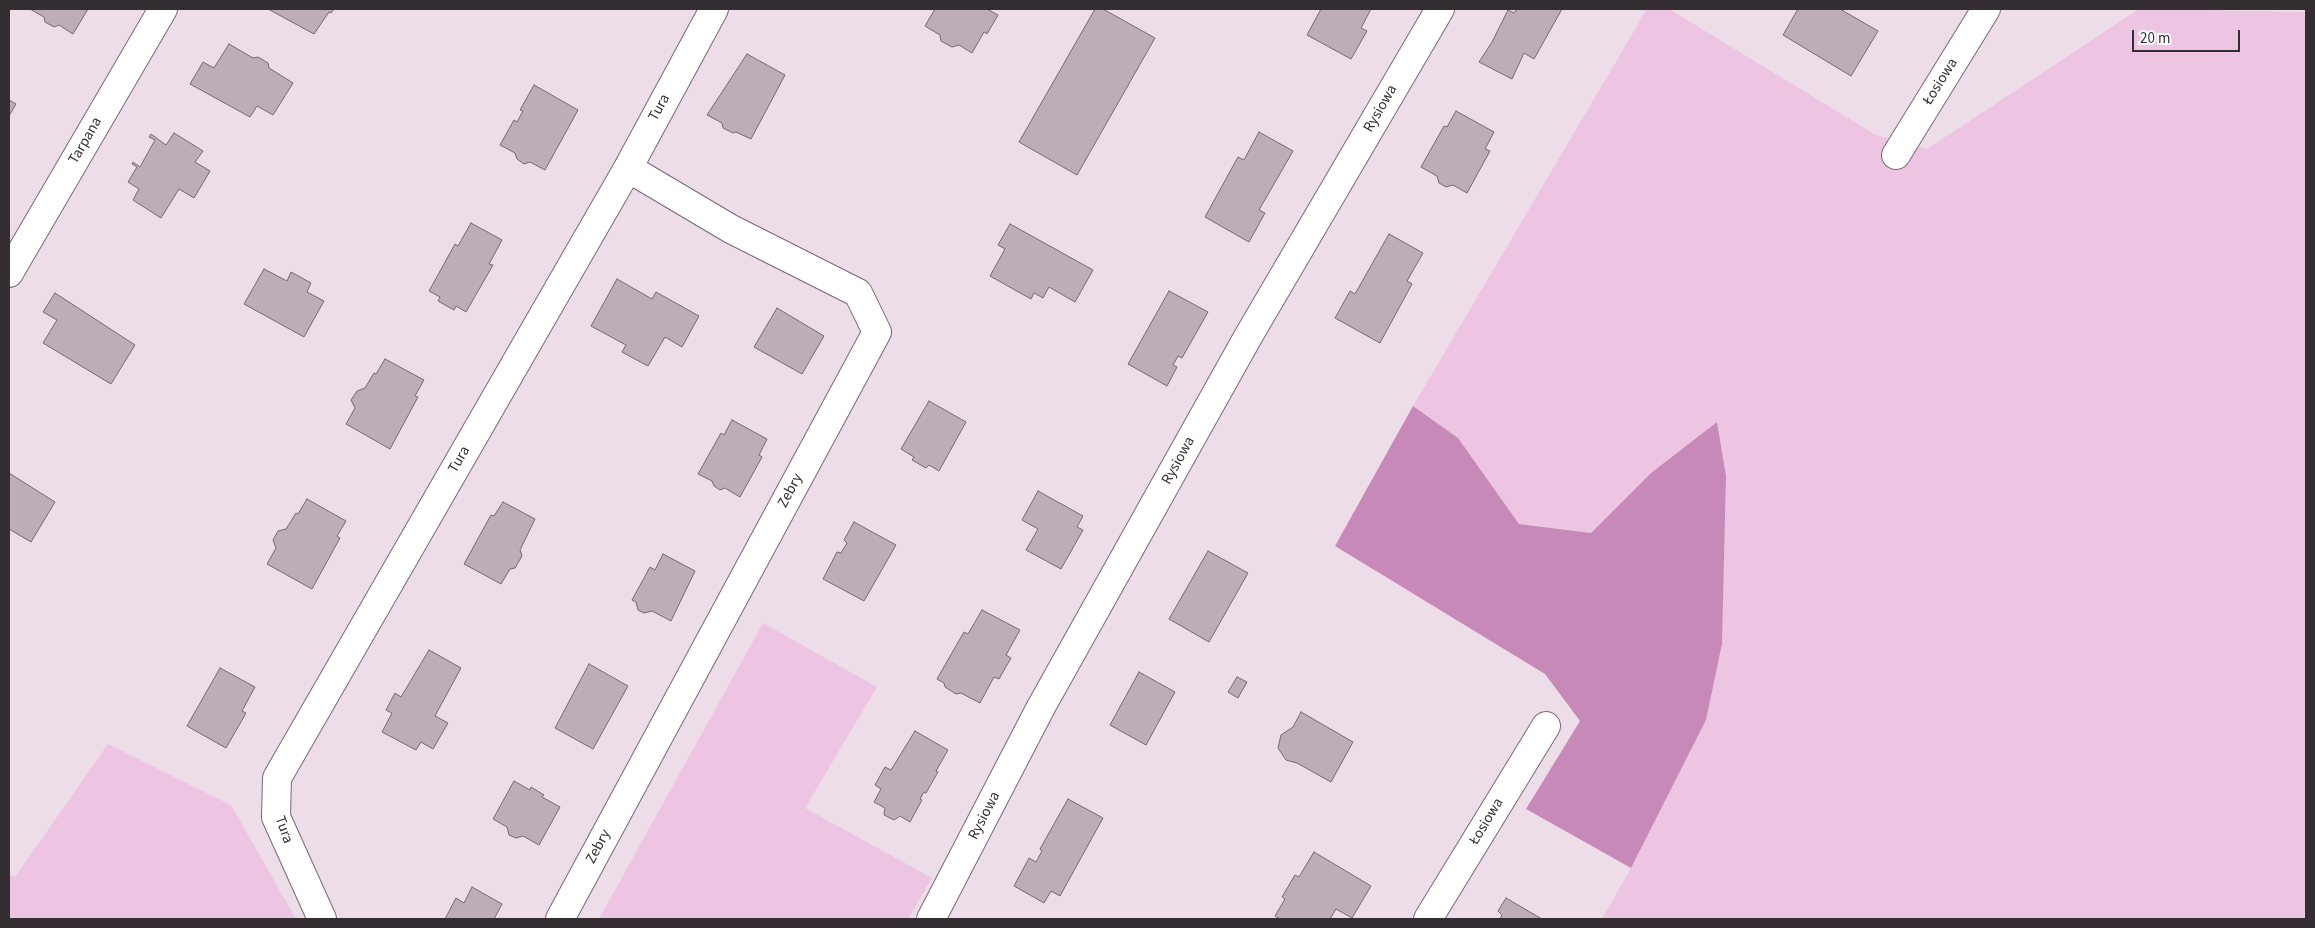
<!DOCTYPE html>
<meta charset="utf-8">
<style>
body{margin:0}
#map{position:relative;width:2315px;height:928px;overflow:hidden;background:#eddde8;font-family:"Source Sans 3",sans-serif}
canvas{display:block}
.frame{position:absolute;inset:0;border:10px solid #342e32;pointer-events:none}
.scale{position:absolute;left:2132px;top:30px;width:108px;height:22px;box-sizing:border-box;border:2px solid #342e32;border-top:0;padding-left:6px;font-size:15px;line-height:18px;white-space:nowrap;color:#342e32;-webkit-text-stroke:4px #fff;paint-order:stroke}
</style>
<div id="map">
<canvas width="2315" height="928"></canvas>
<div class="frame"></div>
<div class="scale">20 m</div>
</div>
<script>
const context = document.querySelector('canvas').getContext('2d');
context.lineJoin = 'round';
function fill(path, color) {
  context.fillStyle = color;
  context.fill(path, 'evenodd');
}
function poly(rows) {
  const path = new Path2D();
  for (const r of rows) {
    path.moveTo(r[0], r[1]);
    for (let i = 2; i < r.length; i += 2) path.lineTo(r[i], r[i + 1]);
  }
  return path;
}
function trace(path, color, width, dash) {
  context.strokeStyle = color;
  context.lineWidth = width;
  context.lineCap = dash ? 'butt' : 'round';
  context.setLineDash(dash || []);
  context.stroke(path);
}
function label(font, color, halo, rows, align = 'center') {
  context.font = font + ' "Source Sans 3",sans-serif';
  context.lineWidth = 4;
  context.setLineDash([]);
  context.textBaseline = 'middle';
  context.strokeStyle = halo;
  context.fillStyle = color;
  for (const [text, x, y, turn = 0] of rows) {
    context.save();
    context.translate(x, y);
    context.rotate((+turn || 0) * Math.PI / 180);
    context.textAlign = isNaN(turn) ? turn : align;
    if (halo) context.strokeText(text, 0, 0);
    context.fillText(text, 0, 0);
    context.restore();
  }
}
const green = poly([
 [1647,9,1669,9,1876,135,1927,149,2139,9,2306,12,2306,919,1602,919,1631,868,1706,720,1722,644,1726,476,1717,422,1651,473,1591,533,1519,524,1458,438,1413,406],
 [763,623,877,687,805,808,932,878,908,919,599,919],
 [108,744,231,805,296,919,9,919,9,874,15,877]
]);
const forest = poly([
 [1413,406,1458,438,1519,524,1591,533,1651,473,1717,422,1726,476,1722,644,1706,720,1631,868,1526,809,1580,721,1545,674,1335,546]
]);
const building = poly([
 [30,9,88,9,73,34,59,25,54,27,45,22,44,17,30,9],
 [268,9,334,9,331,13,329,12,314,34,268,9],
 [935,9,987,9,998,15,987,34,984,32,972,53,959,45,952,47,941,41,940,35,925,26,935,9],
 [1095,9,1103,9,1155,38,1077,175,1019,142,1095,9],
 [1321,9,1371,9,1361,28,1367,31,1351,59,1307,35,1321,9],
 [1517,9,1562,9,1534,59,1524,53,1512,79,1479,62,1492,42,1508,10,1514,13,1517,9],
 [1798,9,1840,9,1878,31,1851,76,1783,35,1798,9],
 [229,44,253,58,258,57,268,63,269,68,293,83,273,115,257,106,250,117,190,84,203,62,214,68,229,44],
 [747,54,785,75,751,139,736,132,733,133,723,128,722,123,707,115,747,54],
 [534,85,578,110,545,170,530,162,524,164,517,159,515,153,500,145,514,120,517,122,523,111,520,110,534,85],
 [9,100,16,104,9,116,9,100],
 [1456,111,1494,132,1485,149,1490,151,1467,193,1453,185,1446,187,1439,183,1437,176,1421,167,1444,126,1447,127,1456,111],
 [1259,132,1293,151,1259,210,1265,213,1249,242,1205,217,1238,157,1244,160,1259,132],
 [174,133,203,151,195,162,210,171,194,198,179,189,161,218,133,200,139,189,128,182,137,167,132,164,133,162,140,167,155,140,149,137,151,134,166,145,174,133],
 [471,223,502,240,489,264,493,265,466,312,456,306,454,310,438,301,440,297,429,291,455,244,458,246,471,223],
 [1010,224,1093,270,1075,302,1049,287,1043,298,1034,293,1031,299,990,276,1005,249,998,245,1010,224],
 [1389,234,1423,253,1407,281,1412,284,1380,343,1335,318,1350,291,1355,294,1389,234],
 [264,269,287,281,291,272,311,283,307,292,324,301,304,337,244,304,264,269],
 [617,279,652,299,656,292,699,316,682,347,665,337,648,366,622,352,626,345,591,326,617,279],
 [1169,291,1208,312,1182,358,1178,356,1173,365,1177,367,1167,386,1128,364,1169,291],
 [55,293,135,345,111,384,43,343,57,320,43,312,55,293],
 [777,308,824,336,802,374,754,347,777,308],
 [385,359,424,380,415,396,418,397,390,449,346,424,355,408,351,400,357,391,365,388,374,373,376,374,385,359],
 [929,401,966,422,939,471,929,465,926,468,912,460,914,457,901,449,929,401],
 [732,420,767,439,759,455,762,457,740,497,725,488,720,490,714,486,712,481,698,474,721,433,724,435,732,420],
 [9,473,55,502,31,542,9,529,9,473],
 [1038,491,1083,516,1077,527,1083,530,1061,569,1026,550,1038,529,1022,520,1038,491],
 [307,499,346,521,337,536,340,538,312,589,267,564,276,548,273,540,278,531,286,529,296,513,298,514,307,499],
 [503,502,535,519,520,550,522,556,515,568,510,569,501,584,464,564,491,515,494,516,503,502],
 [854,522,896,545,864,601,823,579,837,552,841,553,847,543,844,540,854,522],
 [1208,551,1248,573,1209,642,1169,619,1208,551],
 [663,554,695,571,671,621,652,611,644,613,638,610,636,602,632,600,650,567,655,570,663,554],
 [982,610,1020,630,1006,655,1011,658,999,679,994,677,980,703,961,693,956,694,945,687,944,683,937,679,964,632,968,634,982,610],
 [429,650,461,668,435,716,448,723,433,749,421,742,416,750,382,732,392,713,386,710,395,693,401,697,429,650],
 [589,664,628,686,593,749,555,728,589,664],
 [220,668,255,687,242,711,246,713,226,748,187,726,220,668],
 [1139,672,1175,692,1146,745,1110,725,1139,672],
 [1237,677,1247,682,1238,698,1228,692,1237,677],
 [1301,712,1353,742,1331,782,1297,763,1286,760,1278,748,1281,735,1293,727,1301,712],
 [915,731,948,750,936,771,938,772,926,793,924,792,920,799,922,800,910,822,900,816,894,820,884,815,885,808,874,802,881,789,875,785,885,767,891,770,915,731],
 [514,781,530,790,531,787,544,795,542,797,560,807,539,845,523,836,516,838,509,835,507,827,493,819,514,781],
 [1068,799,1103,818,1060,896,1051,891,1044,903,1014,886,1029,858,1036,862,1042,851,1040,849,1068,799],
 [1314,852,1371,886,1352,918,1336,909,1330,919,1280,919,1275,916,1285,899,1282,897,1295,875,1299,877,1314,852],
 [472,887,502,904,494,919,445,919,456,898,464,903,472,887],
 [1506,898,1542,919,1500,919,1502,915,1498,911,1506,898]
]);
const minor = poly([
 [1896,155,1986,9],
 [9,273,163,9],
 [322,919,276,817,277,778,628,168,714,9],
 [560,919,877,332,858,293,731,229,628,168],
 [931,919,1041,707,1249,335,1440,9],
 [1428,919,1546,726]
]);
const streetNames = [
 ["Łosiowa",1941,82,-58],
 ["Tura",660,108,-61],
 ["Rysiowa",1381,109,-60],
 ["Tarpana",86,141,-60],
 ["Tura",460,460,-60],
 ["Rysiowa",1179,461,-61],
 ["Zebry",791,491,-62],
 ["Rysiowa",985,816,-63],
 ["Łosiowa",1487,822,-59],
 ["Tura",283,830,70],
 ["Zebry",599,847,-62]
];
fill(green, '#eec4e3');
fill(forest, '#c689b8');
fill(building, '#bcadb8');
trace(building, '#766873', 1);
trace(minor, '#786974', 30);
trace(minor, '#fff', 28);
label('15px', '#342e32', '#fff', streetNames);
</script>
